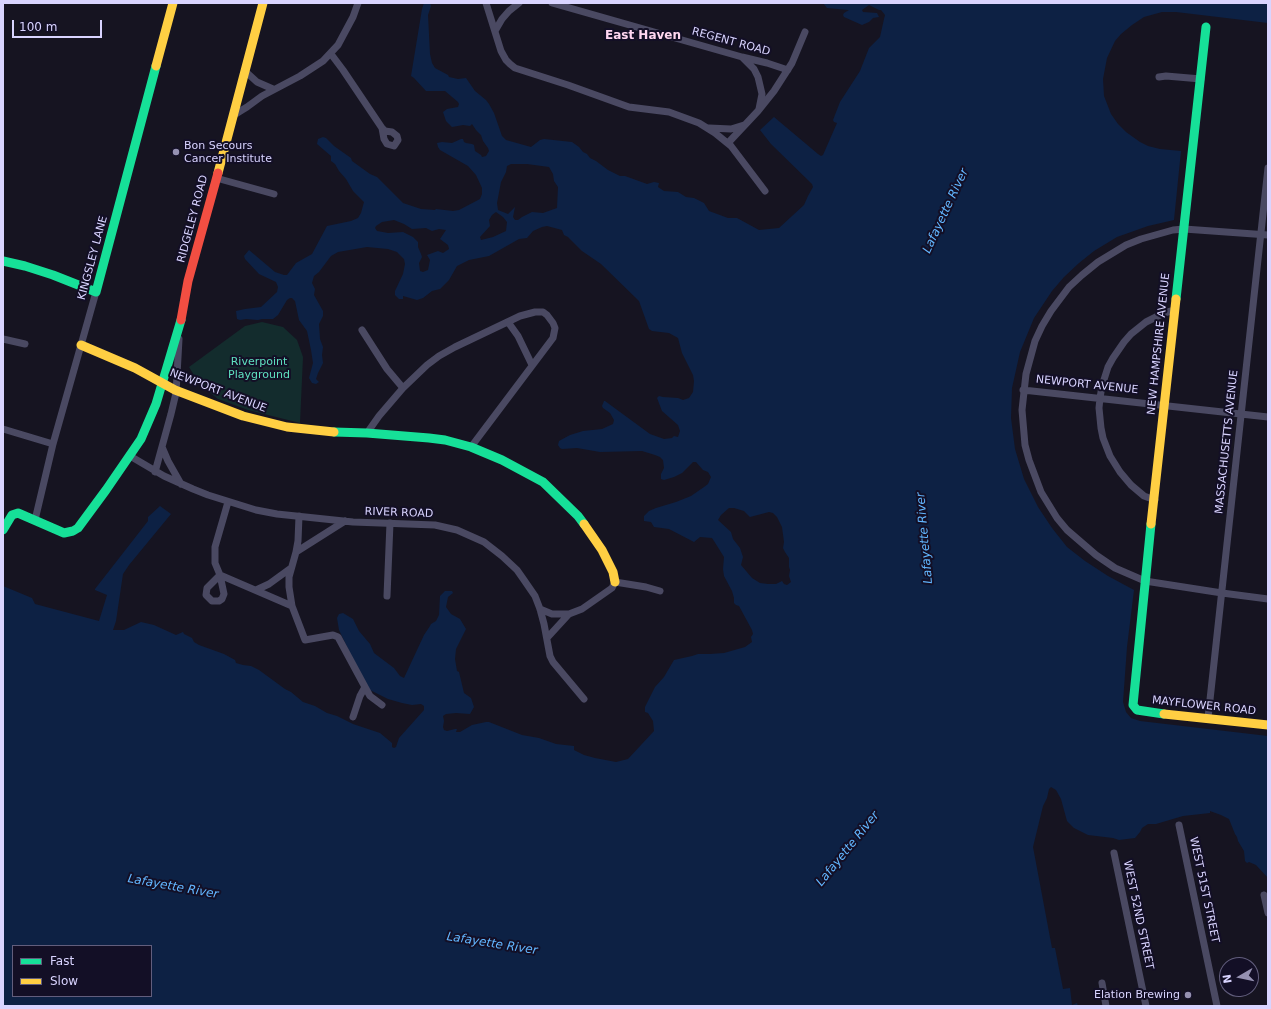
<!DOCTYPE html>
<style>
body{margin:0}
#map{position:relative;width:1271px;height:1009px;overflow:hidden;background:#161421;font-family:"DejaVu Sans",sans-serif}
canvas{display:block}
.frame{position:absolute;inset:0;border:4px solid #d9d4ff;pointer-events:none}
.legend{position:absolute;left:12px;top:945px;width:140px;height:52px;box-sizing:border-box;background:#130f26;border:1px solid #625e7d;margin:0;padding:5px 7px;list-style:none;font-size:12px;color:#d9d4ff}
.legend li{display:flex;align-items:center;gap:8px;height:20px}
.legend b{width:20px;border:1px solid #625e7d}
.north{position:absolute;left:1219px;top:957px;width:40px;height:40px;box-sizing:border-box;background:#130f26;border:1px solid #625e7d;border-radius:50%;rotate:261deg;font-size:11px;font-weight:700;line-height:16px;text-align:center;color:#d9d4ff}
.north::after{content:'';display:block;margin:auto;width:14px;height:18px;background:#9591b1;clip-path:polygon(50% 0,100% 100%,50% 72%,0 100%)}
.scale{position:absolute;left:12px;top:20px;width:90px;height:18px;box-sizing:border-box;border:2px solid #d9d4ff;border-top:0;padding-left:5px;font-size:12px;line-height:14px;white-space:nowrap;color:#d9d4ff;-webkit-text-stroke:3px #130f26;paint-order:stroke}
</style>
<div id="map">
<canvas width="1271" height="1009"></canvas>
<div class="frame"></div>
<ul class="legend">
<li><b style="height:5px;background:#16e098"></b>Fast</li>
<li><b style="height:5px;background:#ffcf43"></b>Slow</li>
</ul>
<div class="north">N</div>
<div class="scale">100 m</div>
</div>
<script>
const context = document.querySelector('canvas').getContext('2d');
context.lineJoin = 'round';
function fill(path, color) {
  context.fillStyle = color;
  context.fill(path, 'evenodd');
}
function poly(rows) {
  const path = new Path2D();
  for (const r of rows) {
    path.moveTo(r[0], r[1]);
    for (let i = 2; i < r.length; i += 2) path.lineTo(r[i], r[i + 1]);
  }
  return path;
}
function trace(path, color, width, dash) {
  context.strokeStyle = color;
  context.lineWidth = width;
  context.lineCap = dash ? 'butt' : 'round';
  context.setLineDash(dash || []);
  context.stroke(path);
}
function label(font, color, halo, rows, align = 'center') {
  context.font = font + ' "DejaVu Sans",sans-serif';
  context.lineWidth = 4;
  context.setLineDash([]);
  context.textBaseline = 'middle';
  context.strokeStyle = halo;
  context.fillStyle = color;
  for (const [text, x, y, turn = 0] of rows) {
    context.save();
    context.translate(x, y);
    context.rotate((+turn || 0) * Math.PI / 180);
    context.textAlign = isNaN(turn) ? turn : align;
    if (halo) context.strokeText(text, 0, 0);
    context.fillText(text, 0, 0);
    context.restore();
  }
}
const green = poly([
 [262,322,283,327,297,340,303,357,300,423,248,410,218,399,200,385,189,367,245,326]
]);
const water = poly([
 [424,3,430,3,431,6,428,15,430,54,432,63,435,68,448,75,449,77,458,79,466,78,475,91,486,100,489,104,494,113,502,136,506,140,531,147,540,140,544,139,572,142,579,147,583,152,587,154,590,158,596,161,608,170,620,176,625,176,647,184,654,182,659,183,658,187,664,191,678,192,686,197,694,198,704,203,709,211,728,218,737,218,759,230,779,228,804,205,808,196,813,187,812,184,771,144,760,130,774,117,818,154,821,156,823,155,837,123,834,122,833,120,840,102,860,71,869,48,880,37,884,19,885,15,881,10,879,10,869,5,862,10,863,12,877,13,879,17,873,18,869,22,862,25,844,17,843,15,844,13,849,10,848,10,827,8,823,3,1268,3,1268,23,1176,12,1162,12,1144,17,1132,25,1121,34,1115,41,1107,58,1103,79,1104,96,1111,114,1118,124,1126,132,1140,142,1148,146,1160,149,1181,151,1174,220,1148,226,1117,237,1094,251,1079,263,1064,277,1052,291,1034,318,1020,352,1012,388,1011,418,1015,449,1024,479,1038,507,1052,528,1067,547,1085,561,1108,576,1134,590,1127,647,1123,702,1126,712,1131,718,1140,721,1268,736,1268,878,1256,865,1249,862,1247,863,1245,861,1244,851,1238,841,1237,837,1235,834,1229,819,1221,815,1210,811,1210,813,1183,816,1156,824,1148,824,1142,828,1140,832,1135,838,1119,840,1113,838,1088,835,1074,828,1067,821,1061,799,1056,790,1051,787,1049,789,1047,798,1043,806,1033,847,1052,948,1055,948,1063,989,1070,988,1072,1005,1077,1003,1078,1006,3,1006,3,586,32,598,35,604,99,621,107,595,95,590,95,589,148,521,148,517,160,506,171,514,129,565,123,574,116,621,113,630,124,630,141,622,154,625,176,635,183,632,184,634,192,638,194,642,199,645,224,654,235,660,236,663,243,665,251,666,259,670,285,689,291,692,303,702,315,706,327,713,337,716,353,724,380,733,392,743,392,747,394,748,396,747,399,738,424,710,424,706,421,704,412,705,402,703,388,699,370,690,364,682,339,630,337,618,339,614,343,613,353,619,359,631,370,644,374,653,394,668,400,676,404,678,424,635,430,626,431,624,436,621,439,615,440,596,445,591,452,591,453,593,448,597,446,607,451,614,460,619,466,629,456,649,455,659,457,671,459,672,464,693,471,698,474,707,470,714,456,713,446,714,443,716,444,721,443,727,444,730,447,731,455,729,457,729,456,732,460,732,472,725,486,722,489,722,522,735,539,738,556,744,574,746,574,750,584,755,595,758,616,762,628,759,654,731,653,721,648,713,645,712,645,707,655,687,664,677,674,660,692,656,698,654,710,654,724,653,745,647,752,642,751,637,753,634,752,630,739,606,736,605,734,603,734,598,732,591,724,576,723,569,724,557,714,541,712,538,700,537,694,542,669,529,654,527,651,522,644,521,644,516,649,511,656,508,676,502,691,496,704,487,708,484,711,477,708,472,703,470,696,462,693,462,682,473,674,477,664,480,661,479,661,474,664,468,663,460,660,457,655,455,642,451,600,452,577,448,562,449,560,448,558,445,559,441,570,435,583,431,602,429,613,424,614,420,610,413,603,408,602,406,604,401,605,401,650,434,664,439,672,438,674,436,678,437,680,431,678,425,662,411,657,398,659,396,663,397,678,398,683,400,689,398,693,392,694,381,693,375,682,353,678,338,669,333,652,331,649,329,639,301,601,264,582,251,568,237,564,235,562,230,547,226,542,227,533,231,527,238,519,239,489,256,469,260,457,266,449,280,440,289,432,291,423,298,417,300,403,296,403,299,399,299,395,295,395,291,403,274,405,264,404,259,397,252,388,249,367,247,338,252,331,256,319,272,314,276,312,283,315,289,314,295,323,311,323,316,319,324,320,339,323,347,322,355,323,363,318,373,316,379,319,382,316,384,312,383,309,378,313,363,311,350,307,331,299,320,295,301,292,298,290,298,287,300,278,315,273,319,262,319,258,320,246,319,240,320,237,319,236,311,245,309,261,307,277,292,278,287,276,282,259,274,245,259,244,256,249,250,275,272,284,275,287,275,296,263,312,254,327,226,351,221,358,218,361,213,364,202,353,191,346,179,339,171,335,164,331,161,331,156,317,144,318,139,323,137,326,138,334,146,351,158,352,161,370,174,377,177,403,203,421,209,435,210,436,209,453,211,459,210,480,199,482,194,482,188,476,175,468,166,440,150,438,147,437,143,442,142,452,143,461,139,463,139,464,142,466,143,472,144,474,145,475,151,481,155,482,157,486,156,489,151,488,148,483,141,481,135,476,130,472,124,470,126,463,125,452,127,446,121,443,112,447,109,458,107,459,104,458,102,445,91,426,91,414,78,411,76,422,9],
 [511,164,527,164,549,167,553,174,554,181,558,187,557,208,543,213,532,212,522,217,518,220,515,220,513,217,515,207,508,214,498,210,497,203,501,182,506,172,507,166],
 [496,212,503,217,507,222,506,231,493,237,481,240,480,237,490,226,489,220,492,215],
 [394,220,404,224,412,229,426,228,432,231,439,229,446,230,440,239,448,245,449,249,443,253,438,251,427,255,430,260,428,270,423,272,420,271,419,263,422,257,421,254,418,247,418,242,413,237,403,232,388,233,377,231,375,228,376,226,382,222],
 [729,508,734,508,744,511,750,517,769,512,773,513,777,517,782,527,784,542,783,548,785,552,789,558,789,567,790,570,789,576,791,582,787,585,784,584,782,581,776,584,768,584,760,583,752,578,741,565,743,557,740,548,733,539,731,532,718,520,721,515],
 [13,946,151,946,151,996,13,996]
]);
const street = poly([
 [486,3,501,51,506,60,510,64,515,68,568,85,629,107,669,112,699,123,715,133,731,146,765,191],
 [552,3,742,57,767,63,788,70],
 [495,31,502,19,509,11,519,3],
 [331,54,343,70,382,128],
 [743,58,754,69,758,77,762,94,759,109],
 [245,71,257,82,273,89],
 [1159,77,1166,76,1201,79],
 [234,115,247,107,262,96,300,76,323,61,338,45,353,17,358,3],
 [382,128,385,131,392,132,397,136,398,140,394,146,387,144,384,139,382,128],
 [709,128,731,129,744,125],
 [728,143,758,111,774,91,792,63,805,32],
 [216,178,274,194],
 [1268,235,1184,229,1173,230,1141,239,1126,245,1098,262,1082,275,1069,287,1051,311,1042,326,1035,341,1026,374,1022,410,1025,445,1029,460,1041,492,1057,518,1067,530,1096,555,1115,568,1145,581,1222,593,1268,599],
 [508,322,518,336,532,365],
 [362,330,387,369,403,388],
 [3,339,25,344],
 [1023,390,1268,417],
 [3,429,53,444],
 [367,433,379,416,403,388,427,365,439,356,455,347,520,316,535,312,543,312,547,315,553,323,555,328,553,338,471,447],
 [162,447,168,461,181,484],
 [130,456,164,476,193,489,208,495,256,510,277,514,353,522,435,525,457,530,484,542,502,556,517,570,524,580,535,596,540,609,544,624,550,656,553,662,584,699],
 [155,472,171,414,176,393,179,339],
 [1155,500,1144,496,1131,485,1120,472,1110,456,1103,438,1101,428,1099,408,1100,398,1102,386,1108,367,1113,358,1124,342,1131,334,1146,322,1164,313,1175,310],
 [228,502,215,547,215,563,220,575,292,606,305,640,333,635,338,637,365,687,360,696,353,717],
 [35,520,53,444,96,292],
 [296,552,298,541,299,516],
 [220,575,224,594,222,599,219,601,212,601,206,595,207,588,220,575],
 [256,590,269,584,291,568],
 [387,596,390,523],
 [292,606,289,587,289,577,296,552,345,521],
 [540,609,552,614,569,614],
 [547,638,569,614,582,609,612,588,615,582,646,587,660,591],
 [365,687,370,696,382,705],
 [1208,718,1268,168],
 [1179,825,1217,1006],
 [1114,853,1146,1006],
 [1264,895,1268,913],
 [1102,983,1106,1006]
]);
const fast = poly([
 [3,261,25,266,53,275,96,292,156,66],
 [1176,299,1206,27],
 [334,432,367,433,429,438,445,440,471,447,502,460,543,482,578,516,584,524],
 [1151,524,1133,705,1137,710,1164,714],
 [3,530,12,515,18,513,64,533,73,531,78,528,106,490,141,439,156,404,181,320]
]);
const slow = poly([
 [156,66,173,3],
 [218,173,263,3],
 [81,345,135,368,175,390,243,416,287,427,334,432],
 [584,524,602,550,613,572,615,582],
 [1151,524,1176,299],
 [1164,714,1268,725]
]);
const jam = poly([
 [181,320,188,281,218,173]
]);
const markers = [
 [176,152,4,"#9591b1"],
 [1188,995,4,"#9591b1"]
];
const streetNames = [
 ["REGENT ROAD",731,42,15],
 ["RIDGELEY ROAD",193,219,-75],
 ["KINGSLEY LANE",93,258,-75],
 ["NEW HAMPSHIRE AVENUE",1159,344,-84],
 ["NEWPORT AVENUE",1087,385,6],
 ["NEWPORT AVENUE",218,391,21],
 ["MASSACHUSETTS AVENUE",1227,442,-84],
 ["RIVER ROAD",399,513,2],
 ["MAYFLOWER ROAD",1204,706,6],
 ["WEST 51ST STREET",1204,890,78],
 ["WEST 52ND STREET",1138,915,78]
];
const poiNames = [
 ["Bon Secours",184,146],
 ["Cancer Institute",184,159],
 ["Elation Brewing",1180,995,"right"]
];
const parkNames = [
 ["Riverpoint",259,362],
 ["Playground",259,375]
];
const neighbourhoodNames = [
 ["East Haven",643,36]
];
const waterNames = [
 ["Lafayette River",946,211,-65],
 ["Lafayette River",925,538,-95],
 ["Lafayette River",848,849,-51],
 ["Lafayette River",173,887,10],
 ["Lafayette River",492,944,9]
];
fill(green, '#132c2d');
fill(water, '#0d2144');
trace(street, '#4a4962', 7);
trace(fast, '#16e098', 9);
trace(slow, '#ffcf43', 9);
trace(jam, '#f24e42', 9);
for (const [x, y, r, color] of markers) {
  const dot = new Path2D();
  dot.arc(x, y, r, 0, 2 * Math.PI);
  context.fillStyle = color;
  context.fill(dot);
  trace(dot, '#130f26', 1.5);
}
label('11px', '#d9d4ff', '#130f26', streetNames);
label('11px', '#d9d4ff', '#130f26', poiNames, 'left');
label('11px', '#5fe0c0', '#130f26', parkNames);
label('bold 12px', '#ffd6f0', '#130f26', neighbourhoodNames);
label('italic 12px', '#62b6ff', '#130f26', waterNames);
</script>
